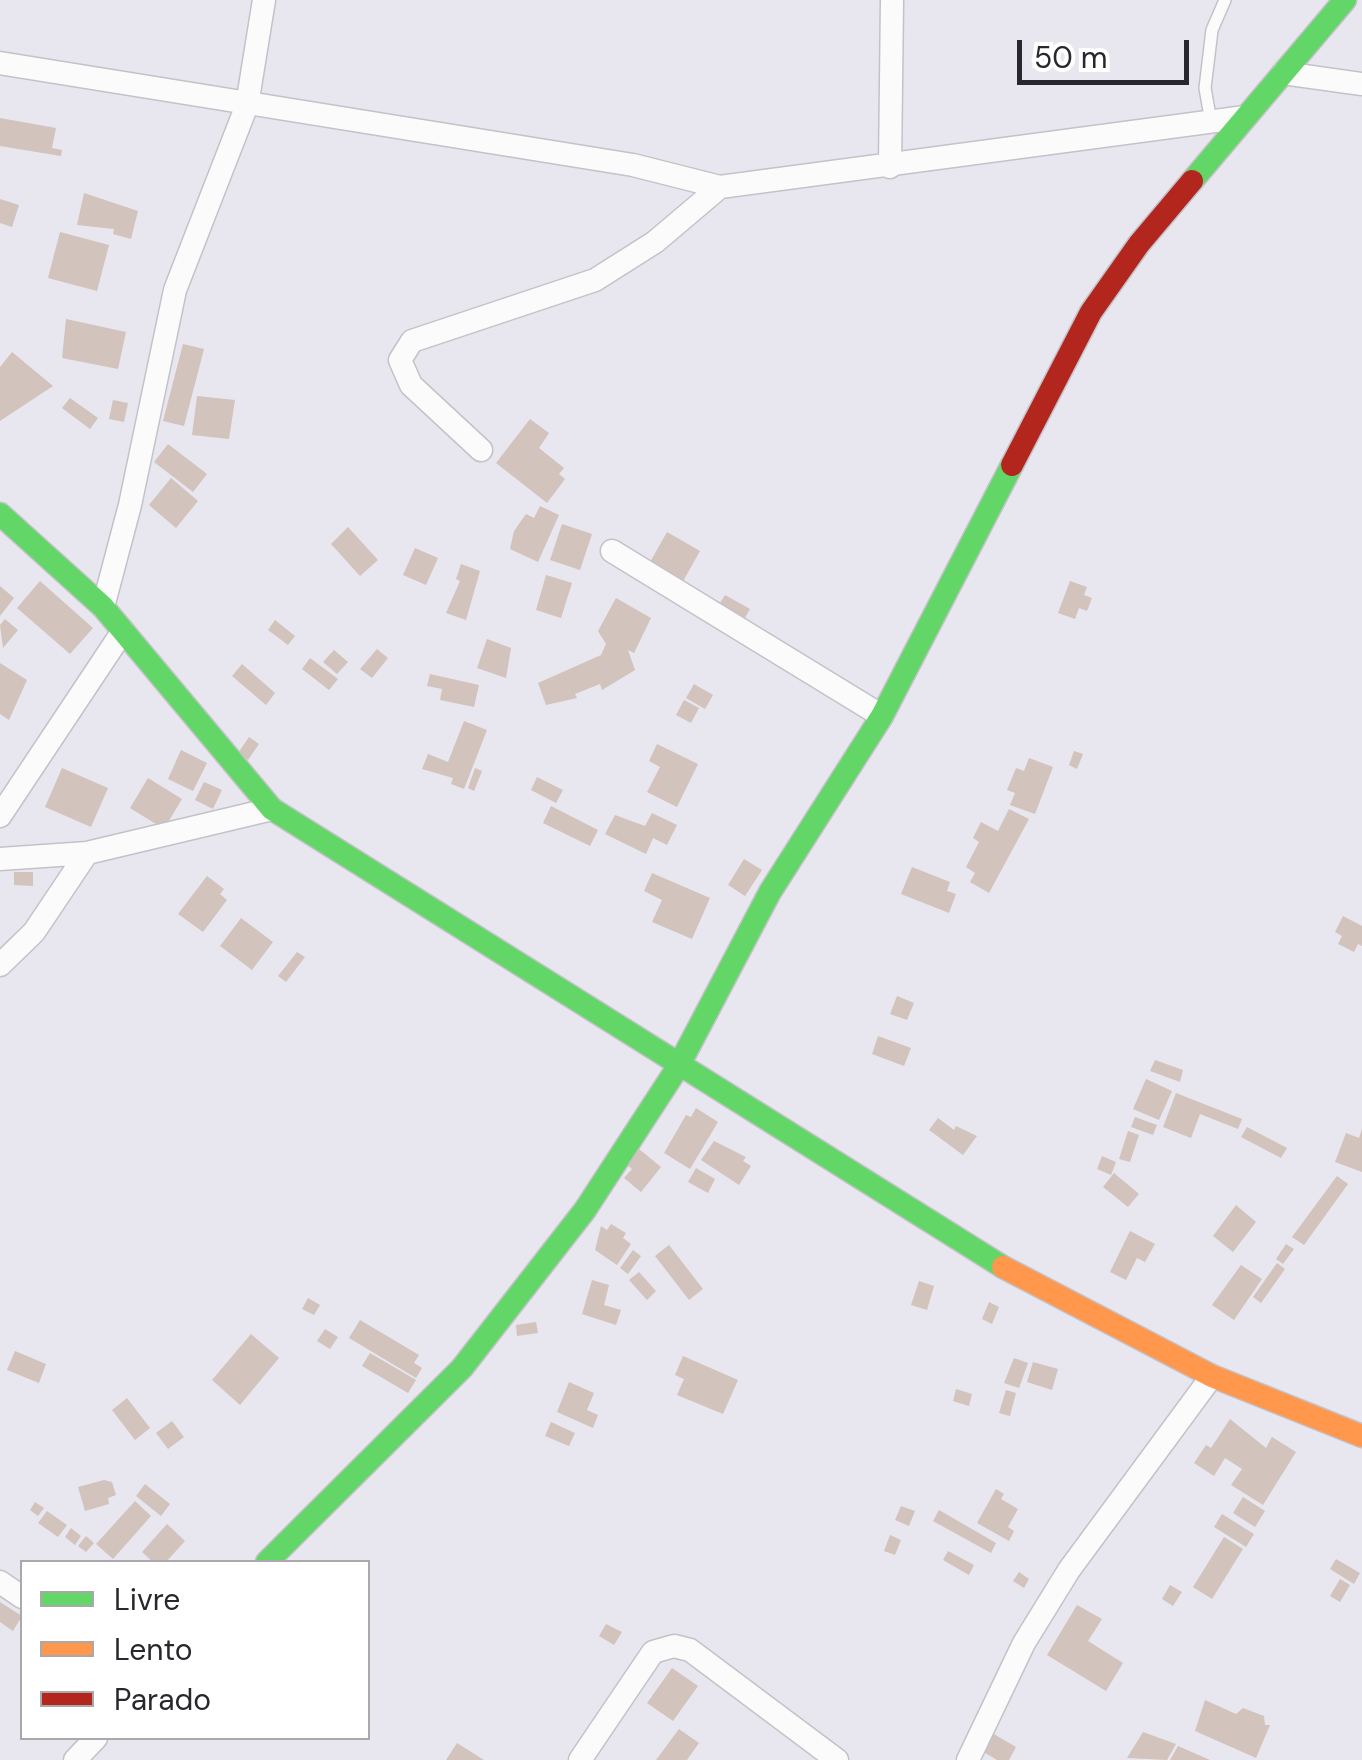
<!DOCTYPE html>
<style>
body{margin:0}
#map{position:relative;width:1362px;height:1760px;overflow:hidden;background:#e8e6ee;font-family:"DM Sans",sans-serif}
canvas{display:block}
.legend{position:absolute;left:20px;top:1560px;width:350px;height:180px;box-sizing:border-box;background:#fff;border:2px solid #a9a9ab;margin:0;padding:12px 18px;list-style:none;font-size:30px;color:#28272d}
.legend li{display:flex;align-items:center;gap:20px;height:50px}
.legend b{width:50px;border:2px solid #a9a9ab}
.scale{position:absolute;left:1017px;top:40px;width:172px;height:45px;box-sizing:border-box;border:5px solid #28272d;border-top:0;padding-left:12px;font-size:30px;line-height:35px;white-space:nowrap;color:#28272d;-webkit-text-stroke:8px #fff;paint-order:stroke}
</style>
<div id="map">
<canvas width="1362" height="1760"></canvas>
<ul class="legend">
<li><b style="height:12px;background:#63d668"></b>Livre</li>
<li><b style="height:12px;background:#ff974d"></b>Lento</li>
<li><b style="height:12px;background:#b3261e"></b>Parado</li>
</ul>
<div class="scale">50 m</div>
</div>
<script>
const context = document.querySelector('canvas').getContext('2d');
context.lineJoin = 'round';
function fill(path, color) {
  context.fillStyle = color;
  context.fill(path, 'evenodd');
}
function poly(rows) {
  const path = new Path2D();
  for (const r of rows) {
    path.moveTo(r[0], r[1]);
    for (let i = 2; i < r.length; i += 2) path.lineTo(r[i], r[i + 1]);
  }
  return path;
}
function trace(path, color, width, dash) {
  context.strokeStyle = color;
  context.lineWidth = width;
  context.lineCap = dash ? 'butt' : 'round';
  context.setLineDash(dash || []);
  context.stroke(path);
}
const building = poly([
 [0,118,56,128,52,148,62,150,61,156,0,146],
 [84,193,138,211,131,239,113,234,114,229,77,225],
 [0,199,19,205,12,227,0,223],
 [60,232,109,245,97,291,48,278],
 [66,319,126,332,118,369,62,358],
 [183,344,204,349,184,426,163,421],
 [12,352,53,386,0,421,0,367],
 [197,396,235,400,229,439,192,435],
 [70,398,98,418,90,429,62,408],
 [113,400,128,403,124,422,109,419],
 [530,419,549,433,539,448,564,468,559,474,565,479,547,503,496,463],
 [168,444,207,474,193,492,154,462],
 [171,478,198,501,176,528,149,505],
 [540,506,559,515,538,562,510,549,514,531,526,514,534,518],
 [562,524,592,534,580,570,550,560],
 [348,527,378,560,360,576,331,544],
 [667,532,700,551,682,583,649,564],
 [415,548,438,558,426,585,403,575],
 [461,564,480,571,466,620,446,613,460,581,456,579],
 [546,575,572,583,561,618,536,610],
 [40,581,93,628,70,654,17,608],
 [1070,581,1087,587,1084,595,1092,598,1087,611,1079,608,1075,619,1058,613],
 [0,586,14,598,0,616],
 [725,595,750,609,742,623,716,609],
 [616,598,651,618,634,653,628,650,635,670,602,690,600,684,575,694,577,698,546,705,538,683,601,655,606,644,598,631],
 [5,619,18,630,3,648,0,625],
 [275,620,295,636,288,645,268,630],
 [487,639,511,648,506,678,477,668],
 [377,649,388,658,372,678,360,669],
 [334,650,348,662,337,674,323,662],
 [310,658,338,679,329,690,302,669],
 [0,663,27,680,9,720,0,714],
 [242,664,275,693,266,705,232,676],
 [430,674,479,685,474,707,440,700,442,689,427,686],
 [694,684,713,695,705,709,686,698],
 [684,700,699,708,691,723,676,715],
 [464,721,487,730,464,789,451,784,453,778,422,769,428,754,448,762],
 [249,737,259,744,248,760,238,753],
 [657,744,698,764,677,807,647,792,660,767,649,761],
 [181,750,207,763,193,791,168,779],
 [1074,751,1083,754,1077,769,1069,765],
 [1029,758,1053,767,1035,814,1010,805,1015,793,1007,790,1016,768,1024,771],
 [62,768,108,788,91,827,45,807],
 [475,768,482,771,474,791,468,788],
 [537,777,563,790,556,803,531,790],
 [148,778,182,799,164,829,130,808],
 [204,782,222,790,213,809,195,800],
 [551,806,598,830,590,846,543,823],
 [1009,809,1029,819,989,893,970,882,975,873,966,867,979,842,973,838,981,822,998,831],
 [652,813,677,825,667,845,653,838,646,854,605,834,615,815,645,826],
 [744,859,762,870,745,896,728,885],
 [912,867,950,882,947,891,956,894,949,913,901,894],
 [14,872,33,872,33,886,14,885],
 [652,873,710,898,692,939,652,922,662,900,644,891],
 [207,876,224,889,220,894,227,900,203,932,178,914],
 [1343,916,1362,926,1362,946,1358,944,1354,952,1338,944,1342,936,1335,932],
 [241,918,273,942,252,970,220,946],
 [297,952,305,957,286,982,278,976],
 [897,996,914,1003,907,1020,890,1014],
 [878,1036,911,1048,904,1066,872,1054],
 [1155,1060,1183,1070,1180,1082,1150,1071],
 [1146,1079,1172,1091,1159,1120,1133,1109],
 [1176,1093,1242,1119,1238,1129,1200,1114,1191,1138,1163,1127],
 [696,1108,718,1122,690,1169,664,1153,686,1115,691,1117],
 [1135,1117,1157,1125,1153,1135,1131,1127],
 [938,1118,954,1130,956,1126,977,1136,963,1155,929,1130],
 [1247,1127,1287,1148,1281,1158,1241,1137],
 [1362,1129,1362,1172,1335,1162,1346,1133,1359,1138],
 [1128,1131,1139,1135,1130,1162,1119,1159],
 [714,1141,746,1157,743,1161,751,1166,739,1185,701,1160],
 [639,1149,661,1167,641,1192,624,1178,632,1169,627,1165],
 [1102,1156,1116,1162,1111,1175,1097,1169],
 [696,1168,715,1179,708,1193,688,1182],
 [1114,1173,1139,1194,1128,1207,1103,1187],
 [1337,1176,1348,1184,1304,1245,1292,1237],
 [1236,1205,1256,1222,1233,1252,1213,1236],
 [611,1224,626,1233,623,1238,631,1244,617,1265,595,1250,601,1226,607,1230],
 [1130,1231,1155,1244,1145,1262,1137,1258,1126,1280,1110,1272],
 [1286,1244,1294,1249,1283,1264,1276,1259],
 [669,1245,703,1289,689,1300,655,1256],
 [633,1250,641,1256,628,1274,620,1268],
 [1277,1263,1285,1269,1261,1303,1253,1297],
 [1241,1265,1262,1279,1234,1320,1212,1305],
 [639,1272,656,1291,647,1300,629,1280],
 [592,1280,609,1285,604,1305,621,1310,616,1325,582,1314],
 [919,1281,934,1286,927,1310,911,1305],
 [308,1298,320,1305,314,1315,302,1309],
 [989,1302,999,1307,992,1324,982,1319],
 [360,1320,419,1355,414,1363,422,1368,416,1378,349,1338],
 [536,1322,538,1333,517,1336,516,1325],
 [325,1329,338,1337,330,1349,317,1341],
 [251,1334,279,1358,240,1405,212,1380],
 [15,1351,46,1364,39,1383,7,1370],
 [370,1353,416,1380,408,1393,362,1366],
 [683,1356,738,1380,723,1414,677,1395,684,1379,675,1375],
 [1014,1358,1028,1363,1019,1388,1004,1383],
 [1033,1362,1058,1369,1052,1390,1027,1382],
 [569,1382,594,1393,587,1410,598,1415,593,1428,557,1412],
 [956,1389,972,1394,969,1406,953,1401],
 [1006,1390,1016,1393,1010,1416,999,1413],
 [127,1398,150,1428,135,1440,112,1410],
 [1230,1419,1266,1448,1272,1437,1296,1452,1263,1505,1231,1485,1242,1469,1225,1458,1214,1476,1194,1463,1206,1445,1211,1448],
 [172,1421,184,1437,168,1449,156,1433],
 [551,1422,575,1433,569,1446,545,1436],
 [104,1480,112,1482,116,1495,108,1498,109,1504,85,1511,78,1487],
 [145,1484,170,1504,161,1516,136,1496],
 [996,1489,1004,1494,1001,1499,1018,1509,1008,1527,1014,1531,1009,1541,977,1523],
 [1243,1497,1265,1511,1255,1527,1233,1513],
 [135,1501,151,1516,113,1559,96,1544],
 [35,1502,44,1508,38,1516,30,1510],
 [901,1506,915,1511,909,1526,895,1520],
 [939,1510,996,1543,991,1553,933,1521],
 [47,1511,67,1525,58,1537,38,1523],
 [1222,1514,1254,1534,1246,1547,1214,1527],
 [167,1524,185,1541,166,1562,153,1562,142,1552],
 [71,1528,81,1536,75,1545,65,1537],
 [890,1535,901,1540,895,1555,884,1551],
 [86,1536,94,1543,86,1552,78,1546],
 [1224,1537,1243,1549,1212,1599,1193,1587],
 [948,1551,974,1565,969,1575,943,1560],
 [1336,1559,1360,1573,1354,1584,1330,1569],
 [1019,1572,1029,1579,1024,1588,1013,1581],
 [1340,1579,1350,1585,1340,1602,1330,1596],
 [1170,1585,1182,1592,1173,1606,1162,1599],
 [0,1602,22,1616,13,1631,0,1622],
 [1077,1605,1102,1619,1088,1641,1123,1663,1106,1691,1047,1655],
 [606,1624,622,1632,614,1645,599,1636],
 [672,1668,698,1686,673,1721,647,1703],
 [1205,1700,1236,1714,1243,1708,1264,1716,1265,1725,1270,1725,1256,1758,1195,1731],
 [679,1729,699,1743,687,1760,656,1760],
 [987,1730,1016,1747,1009,1760,997,1760,977,1748],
 [1143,1732,1176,1744,1167,1760,1127,1758],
 [457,1743,484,1760,446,1760],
 [1178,1746,1210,1760,1170,1760]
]);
const lane = poly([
 [1211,122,1205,88,1212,30,1225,0]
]);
const street = poly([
 [0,63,633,165,720,187,1245,117],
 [1283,73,1362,84],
 [890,167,892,0],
 [481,450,411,385,400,360,412,341,595,280,655,242,720,187],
 [612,551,882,716],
 [103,607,130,505,175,290,247,105,264,0],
 [0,816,123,631],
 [0,859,87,853,272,809],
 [0,965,34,932,87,853],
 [0,1582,22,1597],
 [75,1760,96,1738],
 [580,1760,653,1652,674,1646,690,1650,837,1760],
 [968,1760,1024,1643,1069,1570,1212,1376]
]);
const fast = poly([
 [1192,181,1345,0],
 [0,514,103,607,272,809,1003,1267],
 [267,1562,462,1368,585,1210,678,1067,770,892,882,716,1012,465]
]);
const slow = poly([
 [1003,1267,1212,1376,1362,1436]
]);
const jam = poly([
 [1012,465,1091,312,1139,244,1192,181]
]);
fill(building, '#d2c3bc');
trace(lane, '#c4c2c9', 14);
trace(street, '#c4c2c9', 25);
trace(fast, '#c4c2c9', 25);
trace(slow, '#c4c2c9', 25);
trace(jam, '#c4c2c9', 25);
trace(lane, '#fcfbfc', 11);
trace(street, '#fcfbfc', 22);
trace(fast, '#63d668', 22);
trace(slow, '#ff974d', 22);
trace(jam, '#b3261e', 22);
</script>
